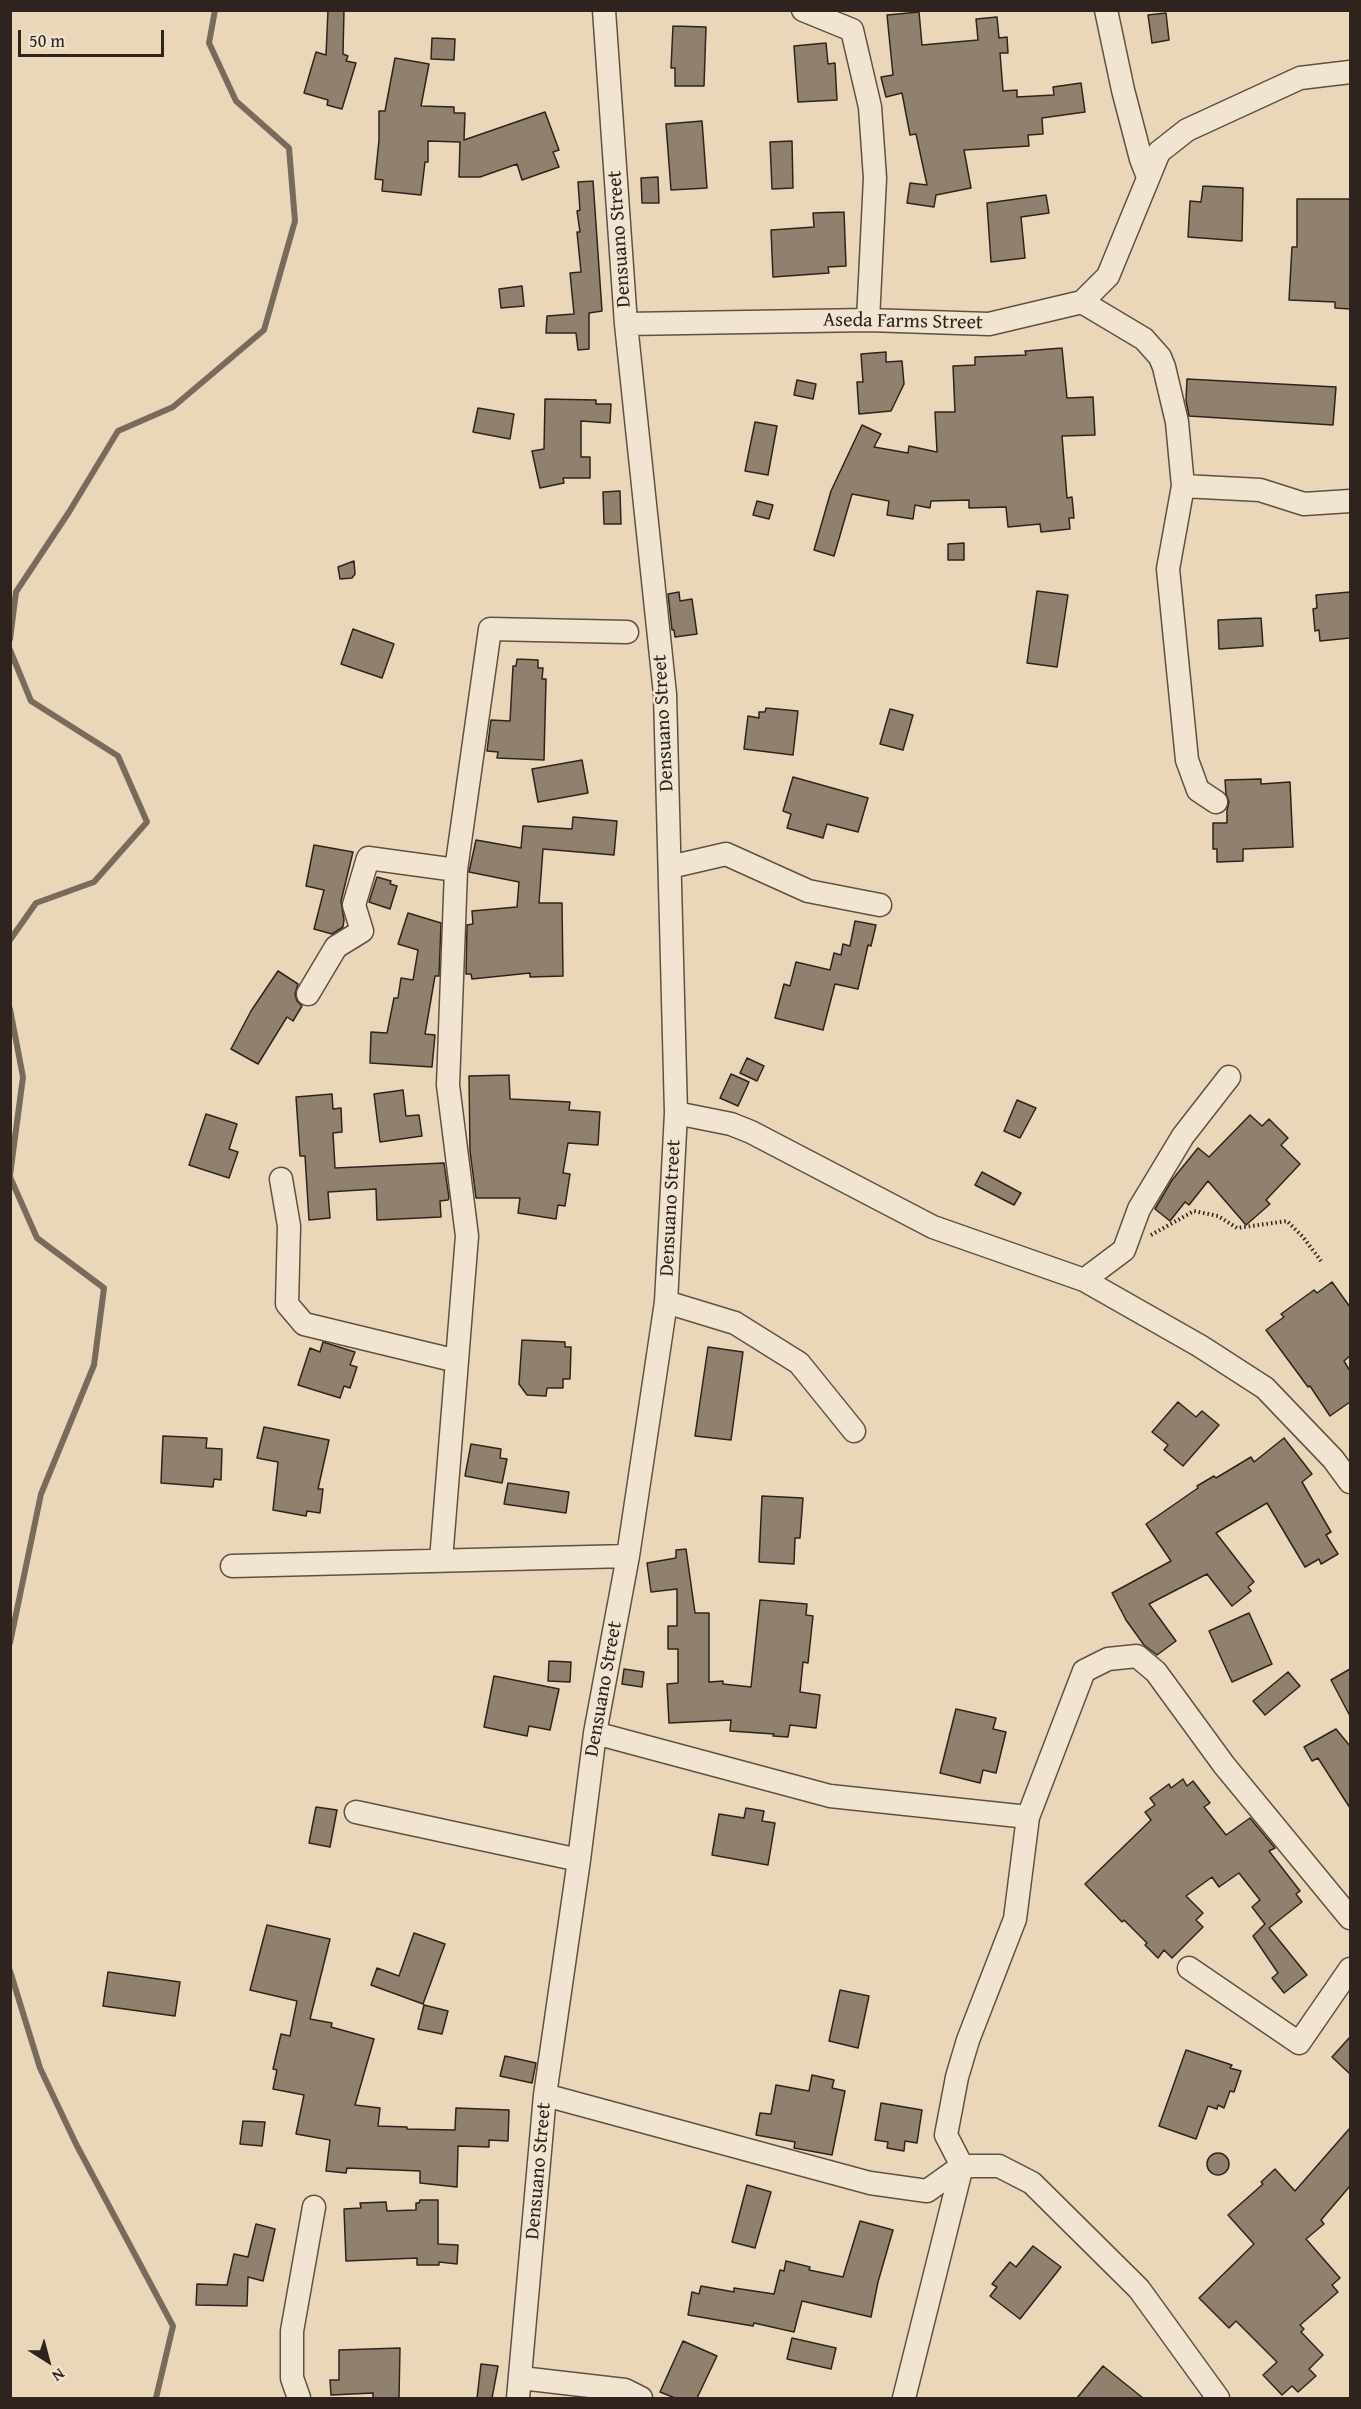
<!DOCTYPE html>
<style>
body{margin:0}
#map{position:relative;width:1361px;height:2409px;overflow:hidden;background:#ead7b9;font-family:"Gentium Book Plus",serif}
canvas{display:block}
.frame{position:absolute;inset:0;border:12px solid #2f241d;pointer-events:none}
.north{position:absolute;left:18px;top:2331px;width:60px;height:60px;-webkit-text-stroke:4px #f1e5d2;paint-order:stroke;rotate:144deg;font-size:16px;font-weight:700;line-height:24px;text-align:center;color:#2f241d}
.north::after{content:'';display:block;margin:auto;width:21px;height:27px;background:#2f241d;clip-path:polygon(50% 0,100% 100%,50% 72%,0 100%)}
.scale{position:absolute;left:18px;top:30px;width:146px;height:27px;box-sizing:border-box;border:3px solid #2f241d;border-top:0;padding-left:8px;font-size:18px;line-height:21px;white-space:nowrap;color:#2f241d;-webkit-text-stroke:4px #f1e5d2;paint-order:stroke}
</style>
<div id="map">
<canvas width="1361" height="2409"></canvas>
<div class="frame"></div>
<div class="north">N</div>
<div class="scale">50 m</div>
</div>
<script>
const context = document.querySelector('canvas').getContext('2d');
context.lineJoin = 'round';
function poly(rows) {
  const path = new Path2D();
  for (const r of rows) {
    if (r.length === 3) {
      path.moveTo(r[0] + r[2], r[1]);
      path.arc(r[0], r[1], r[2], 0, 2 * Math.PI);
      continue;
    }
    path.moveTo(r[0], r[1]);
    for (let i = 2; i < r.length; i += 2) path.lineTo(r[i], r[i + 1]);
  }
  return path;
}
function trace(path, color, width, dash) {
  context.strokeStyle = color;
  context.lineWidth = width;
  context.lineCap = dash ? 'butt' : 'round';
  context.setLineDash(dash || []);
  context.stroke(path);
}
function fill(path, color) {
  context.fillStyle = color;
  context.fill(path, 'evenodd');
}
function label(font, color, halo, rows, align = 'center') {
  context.font = font + ' "Gentium Book Plus",serif';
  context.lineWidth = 5;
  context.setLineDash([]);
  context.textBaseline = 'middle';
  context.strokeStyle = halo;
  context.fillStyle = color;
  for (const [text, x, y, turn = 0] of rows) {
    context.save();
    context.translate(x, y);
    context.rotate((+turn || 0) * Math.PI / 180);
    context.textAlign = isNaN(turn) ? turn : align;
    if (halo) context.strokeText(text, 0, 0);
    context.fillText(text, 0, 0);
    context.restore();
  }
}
const stream = poly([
 [10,639,16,592,69,512,118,431,173,407,264,330,295,221,289,148,236,101,209,43,215,10],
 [10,650,31,701,118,756,147,822,94,882,36,903,10,940],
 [10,1009,23,1077,10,1175],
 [10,1177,37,1238,104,1288,94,1365,41,1494,10,1643],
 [10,1971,40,2068,76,2144,173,2326,156,2398]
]);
const building = poly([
 [328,10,344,10,343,54,348,56,346,61,356,63,342,109,327,105,328,100,304,93,316,52,326,55,328,10],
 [919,12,922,45,978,40,976,19,997,17,999,38,1007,37,1008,53,1000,53,1003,91,1017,90,1017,97,1054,95,1053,87,1081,83,1085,112,1042,118,1043,134,1028,135,1029,146,964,150,971,188,936,195,934,207,907,203,910,183,927,185,916,134,910,135,902,93,886,97,881,77,893,75,887,15,919,12],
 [1166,13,1169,40,1152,43,1148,15,1166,13],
 [673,26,706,27,704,86,675,86,675,68,671,68,673,26],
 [432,38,455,39,454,60,431,59,432,38],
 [826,43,828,64,835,63,837,100,798,102,794,46,826,43],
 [395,58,429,64,421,106,454,107,454,113,465,113,464,140,545,112,559,150,553,152,559,167,522,180,517,164,480,177,459,177,460,142,428,141,428,162,425,162,421,195,382,191,383,180,375,179,379,140,379,111,385,111,395,58],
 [702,121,707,188,671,190,666,124,702,121],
 [792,141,793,188,772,189,770,142,792,141],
 [658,177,659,203,642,203,641,178,658,177],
 [593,181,602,311,589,313,589,349,578,350,576,333,546,333,547,316,574,314,570,273,581,272,577,232,580,232,577,211,580,210,578,182,593,181],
 [1203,186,1243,188,1242,241,1188,237,1190,201,1201,202,1203,186],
 [1046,195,1049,213,1021,217,1025,258,991,262,987,203,1046,195],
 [1297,199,1350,199,1350,309,1335,308,1335,302,1289,300,1292,247,1297,247,1297,199],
 [844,212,846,266,828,267,829,273,773,277,771,230,814,227,813,213,844,212],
 [522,286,524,306,501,308,499,289,522,286],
 [1062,348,1067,398,1093,397,1095,435,1062,436,1067,498,1072,497,1074,518,1069,518,1070,529,1041,532,1040,524,1008,527,1006,507,969,508,969,500,931,501,930,508,915,505,913,519,887,515,889,501,852,494,834,556,814,550,831,491,862,425,881,434,874,447,908,453,909,446,937,452,935,412,955,412,953,366,975,365,975,357,1026,355,1025,351,1062,348],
 [886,352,886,362,902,361,904,384,891,411,859,414,857,382,863,382,861,354,886,352],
 [1187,379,1336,387,1333,425,1189,416,1186,400,1187,379],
 [797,380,816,384,813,399,794,395,797,380],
 [545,399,596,400,596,404,611,404,610,423,581,421,581,457,590,457,590,478,563,478,564,483,540,488,532,451,544,449,545,399],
 [478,408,514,414,510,439,473,432,478,408],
 [755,422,777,426,768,475,745,471,755,422],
 [620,491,621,524,604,524,603,492,620,491],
 [757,501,773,505,769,519,753,515,757,501],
 [964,543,964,560,948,560,948,544,964,543],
 [354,561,355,574,352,578,340,579,338,567,354,561],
 [1037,591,1068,595,1057,667,1027,663,1037,591],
 [679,592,680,601,692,599,697,634,675,637,674,630,672,630,668,594,679,592],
 [1350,592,1350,638,1320,641,1319,630,1315,631,1313,609,1317,608,1316,595,1350,592],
 [1261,618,1263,646,1219,649,1218,620,1261,618],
 [353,629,394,644,382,678,341,664,353,629],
 [517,659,538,660,538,668,543,668,542,679,546,679,544,760,497,758,498,752,487,751,491,720,510,721,513,666,516,666,517,659],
 [766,708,798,711,793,755,744,749,748,716,759,718,759,712,765,712,766,708],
 [890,709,913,715,903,750,880,744,890,709],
 [582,760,588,793,538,802,532,769,582,760],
 [793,777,868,798,858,832,827,824,823,838,787,828,791,814,783,811,793,777],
 [1261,779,1261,784,1290,782,1293,847,1243,849,1243,861,1217,862,1217,849,1213,849,1213,823,1227,823,1227,810,1229,802,1226,794,1225,780,1261,779],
 [573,817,617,821,614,855,543,849,539,903,562,903,563,976,530,977,530,973,472,979,471,974,466,974,467,925,473,924,472,911,517,907,519,882,469,872,476,840,521,848,523,826,572,829,573,817],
 [314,845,353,852,341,901,344,920,343,927,332,934,314,929,324,890,306,886,314,845],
 [377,877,391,881,390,884,397,886,390,909,369,902,377,877],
 [408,913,441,923,439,976,435,976,425,1034,435,1035,432,1067,370,1063,371,1032,387,1033,394,998,398,998,401,978,413,980,418,950,398,944,408,913],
 [855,921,876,925,871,946,868,945,858,989,835,984,823,1030,775,1018,784,984,790,986,796,962,830,970,834,953,841,955,843,944,850,946,855,921],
 [278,971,298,984,295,994,297,1001,302,1006,293,1021,287,1017,258,1064,231,1049,251,1011,278,971],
 [747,1058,764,1066,757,1081,740,1073,747,1058],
 [731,1074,749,1082,738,1106,720,1098,731,1074],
 [509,1075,510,1099,570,1102,569,1110,600,1112,598,1145,568,1143,563,1173,570,1174,565,1206,558,1205,556,1219,518,1213,520,1198,476,1198,470,1151,469,1076,509,1075],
 [403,1090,406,1116,419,1115,422,1136,380,1142,374,1094,403,1090],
 [332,1094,333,1109,341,1108,342,1132,333,1133,335,1168,444,1163,449,1198,448,1200,440,1201,441,1217,377,1220,376,1189,328,1192,330,1218,309,1220,305,1156,300,1156,296,1097,332,1094],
 [1017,1100,1036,1108,1020,1138,1004,1131,1017,1100],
 [206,1114,237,1124,229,1149,238,1152,229,1178,189,1165,206,1114],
 [1250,1115,1262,1126,1269,1119,1288,1138,1281,1145,1300,1164,1266,1200,1270,1204,1246,1225,1208,1181,1189,1205,1185,1202,1170,1221,1155,1209,1172,1180,1198,1148,1209,1157,1250,1115],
 [982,1172,1021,1193,1014,1205,975,1185,982,1172],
 [1332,1282,1350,1307,1350,1356,1344,1361,1350,1371,1350,1402,1330,1416,1310,1386,1308,1387,1266,1330,1284,1317,1281,1314,1314,1290,1317,1293,1332,1282],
 [522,1340,565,1342,565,1347,571,1347,570,1379,563,1379,563,1388,547,1388,546,1396,527,1395,519,1384,522,1340],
 [323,1342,355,1352,350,1365,357,1367,350,1388,344,1386,340,1398,298,1385,310,1348,320,1352,323,1342],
 [708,1347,743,1352,731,1440,695,1436,708,1347],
 [1178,1402,1196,1417,1202,1411,1219,1425,1183,1466,1164,1450,1168,1445,1152,1432,1178,1402],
 [264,1427,329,1440,318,1489,323,1489,320,1513,307,1511,306,1516,273,1510,278,1462,257,1458,264,1427],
 [163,1436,207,1438,206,1448,222,1449,221,1480,214,1479,213,1487,161,1483,163,1436],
 [1284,1438,1312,1474,1302,1482,1331,1532,1326,1535,1338,1554,1321,1564,1319,1559,1305,1567,1267,1503,1216,1533,1254,1582,1248,1587,1251,1591,1232,1606,1207,1574,1149,1604,1176,1641,1157,1655,1144,1645,1126,1620,1112,1593,1171,1561,1146,1524,1198,1488,1197,1486,1214,1476,1216,1478,1251,1457,1254,1462,1284,1438],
 [471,1444,501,1449,500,1458,507,1459,502,1483,465,1476,471,1444],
 [508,1483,569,1492,566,1513,504,1504,508,1483],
 [762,1496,803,1498,800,1538,795,1538,794,1564,759,1562,762,1496],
 [686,1549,695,1613,709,1613,709,1682,723,1681,723,1684,751,1687,760,1600,807,1604,806,1615,813,1616,808,1663,803,1662,800,1692,820,1695,816,1728,790,1725,788,1737,773,1736,774,1734,730,1731,731,1720,669,1723,667,1684,678,1683,678,1649,668,1649,668,1626,677,1626,677,1589,651,1592,647,1563,676,1558,676,1550,686,1549],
 [1249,1613,1272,1664,1232,1682,1209,1631,1249,1613],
 [549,1661,571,1662,570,1682,548,1681,549,1661],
 [624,1669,644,1672,642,1687,622,1684,624,1669],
 [1350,1669,1350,1716,1331,1680,1350,1669],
 [1288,1672,1300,1686,1265,1715,1253,1701,1288,1672],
 [494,1676,559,1689,550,1730,529,1726,527,1736,484,1727,494,1676],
 [956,1709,996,1718,993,1729,1006,1732,996,1773,983,1770,980,1783,940,1773,956,1709],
 [1336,1729,1350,1746,1350,1808,1318,1758,1312,1761,1304,1747,1336,1729],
 [1183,1779,1187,1786,1193,1781,1210,1803,1204,1807,1226,1835,1250,1818,1275,1848,1269,1851,1300,1891,1296,1894,1302,1902,1269,1928,1307,1975,1284,1993,1272,1978,1278,1973,1253,1936,1265,1924,1252,1907,1260,1900,1239,1873,1219,1887,1212,1877,1186,1896,1203,1913,1196,1920,1203,1927,1172,1958,1164,1950,1158,1958,1145,1945,1147,1943,1124,1920,1122,1922,1085,1884,1151,1820,1145,1812,1155,1805,1150,1798,1169,1784,1171,1788,1183,1779],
 [316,1807,337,1810,330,1847,309,1843,316,1807],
 [746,1808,764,1811,762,1821,775,1823,768,1865,712,1855,719,1814,744,1818,746,1808],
 [267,1925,330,1939,310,2019,332,2023,331,2027,374,2039,355,2105,380,2108,378,2126,407,2127,407,2129,455,2130,456,2108,509,2110,508,2141,489,2140,489,2147,458,2146,457,2187,420,2183,420,2171,347,2168,346,2173,326,2171,330,2140,296,2134,304,2095,273,2089,277,2070,273,2069,281,2034,290,2036,297,2001,250,1990,267,1925],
 [414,1933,445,1944,423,2004,371,1985,377,1968,399,1976,414,1933],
 [108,1972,180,1982,175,2016,103,2006,108,1972],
 [840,1990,869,1996,858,2048,829,2041,840,1990],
 [424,2005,448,2011,442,2034,418,2029,424,2005],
 [1350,2037,1350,2074,1332,2057,1350,2037],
 [1186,2050,1232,2065,1230,2068,1241,2071,1234,2092,1230,2091,1224,2108,1218,2105,1217,2109,1208,2106,1196,2139,1159,2126,1186,2050],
 [505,2056,536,2063,532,2083,500,2076,505,2056],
 [812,2075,834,2080,832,2088,845,2091,832,2155,794,2148,795,2142,756,2135,760,2113,771,2114,776,2085,809,2091,812,2075],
 [881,2103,922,2110,917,2143,905,2141,904,2151,887,2148,888,2142,875,2140,881,2103],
 [243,2121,265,2122,262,2146,240,2144,243,2121],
 [1350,2128,1350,2186,1321,2220,1324,2224,1306,2239,1340,2278,1332,2285,1338,2292,1300,2325,1304,2329,1301,2332,1323,2355,1309,2369,1316,2376,1298,2392,1292,2386,1282,2395,1263,2375,1277,2362,1236,2321,1229,2328,1199,2298,1254,2244,1228,2215,1263,2184,1261,2182,1275,2169,1295,2191,1350,2128],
 [1218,2164,11],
 [747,2185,771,2192,755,2248,732,2242,747,2185],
 [420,2200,438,2200,438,2244,458,2245,457,2264,439,2262,439,2265,417,2265,417,2258,346,2261,344,2209,361,2208,360,2203,386,2202,387,2211,416,2210,416,2203,419,2203,420,2200],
 [860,2221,893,2230,878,2282,871,2317,802,2301,794,2332,754,2323,753,2326,688,2315,692,2292,699,2294,701,2286,734,2292,734,2288,774,2294,780,2270,784,2271,786,2261,810,2267,809,2270,843,2277,860,2221],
 [256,2224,275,2229,263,2281,248,2277,247,2306,196,2305,197,2284,227,2285,234,2254,248,2257,256,2224],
 [1033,2246,1061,2267,1020,2319,990,2296,997,2287,992,2284,1010,2262,1016,2267,1033,2246],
 [792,2338,836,2348,831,2369,787,2359,792,2338],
 [683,2341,717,2356,697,2398,675,2398,660,2392,683,2341],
 [400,2348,399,2398,373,2398,373,2393,331,2395,330,2380,339,2380,339,2350,400,2348],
 [481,2364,498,2366,492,2398,477,2398,481,2364],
 [1103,2366,1143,2398,1077,2398,1103,2366]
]);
const path = poly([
 [1151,1235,1194,1211,1218,1216,1237,1228,1287,1221,1303,1237,1321,1261]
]);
const minor = poly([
 [803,10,852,30,870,107,875,178,868,320],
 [1106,10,1123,90,1141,159,1148,177],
 [1082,302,1144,339,1160,357,1164,367,1177,422,1183,486,1168,569,1187,760,1198,790,1216,802],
 [626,324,868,320,989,324,1082,302,1108,276,1159,152,1187,130,1300,78,1350,72],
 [1183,486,1260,490,1304,504,1350,501],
 [670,867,726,854,808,891,880,905],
 [308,994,336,947,362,931,354,905,368,858,456,870],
 [676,1113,731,1124,751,1132,933,1227,1084,1280,1200,1346,1265,1388,1333,1459,1350,1482],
 [281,1179,289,1226,287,1304,304,1324,457,1361],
 [1084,1280,1124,1250,1139,1209,1183,1136,1229,1077],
 [666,1302,735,1323,799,1363,854,1431],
 [441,1560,467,1236,448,1085,456,870,490,629,627,632],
 [232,1566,628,1556],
 [595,1733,830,1796,1028,1817],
 [356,1812,579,1860],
 [1189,1968,1299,2043,1350,1969],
 [545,2095,870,2183,927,2191,962,2166,999,2166,1032,2183,1139,2289,1218,2398],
 [521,2378,625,2390,641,2398],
 [299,2398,292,2378,292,2331,314,2207],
 [518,2398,545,2095,579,1860,595,1733,628,1556,666,1302,676,1113,665,694,626,324,604,10],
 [904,2398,962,2166,946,2135,957,2077,968,2040,1015,1919,1028,1817,1084,1671,1108,1659,1137,1656,1156,1672,1224,1765,1350,1918]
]);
const streetNames = [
 ["Densuano Street",620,239,-94],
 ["Aseda Farms Street",903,322,1],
 ["Densuano Street",664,723,-93],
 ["Densuano Street",671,1208,-87],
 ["Densuano Street",604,1689,-80],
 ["Densuano Street",539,2171,-85]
];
trace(stream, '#796b5b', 6);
fill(building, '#90816e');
trace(building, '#2f241d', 1.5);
trace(minor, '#5e5144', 25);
trace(path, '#2f241d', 4, [1.5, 3]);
trace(minor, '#f1e5d2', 22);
label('20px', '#2f241d', '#f1e5d2', streetNames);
</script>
